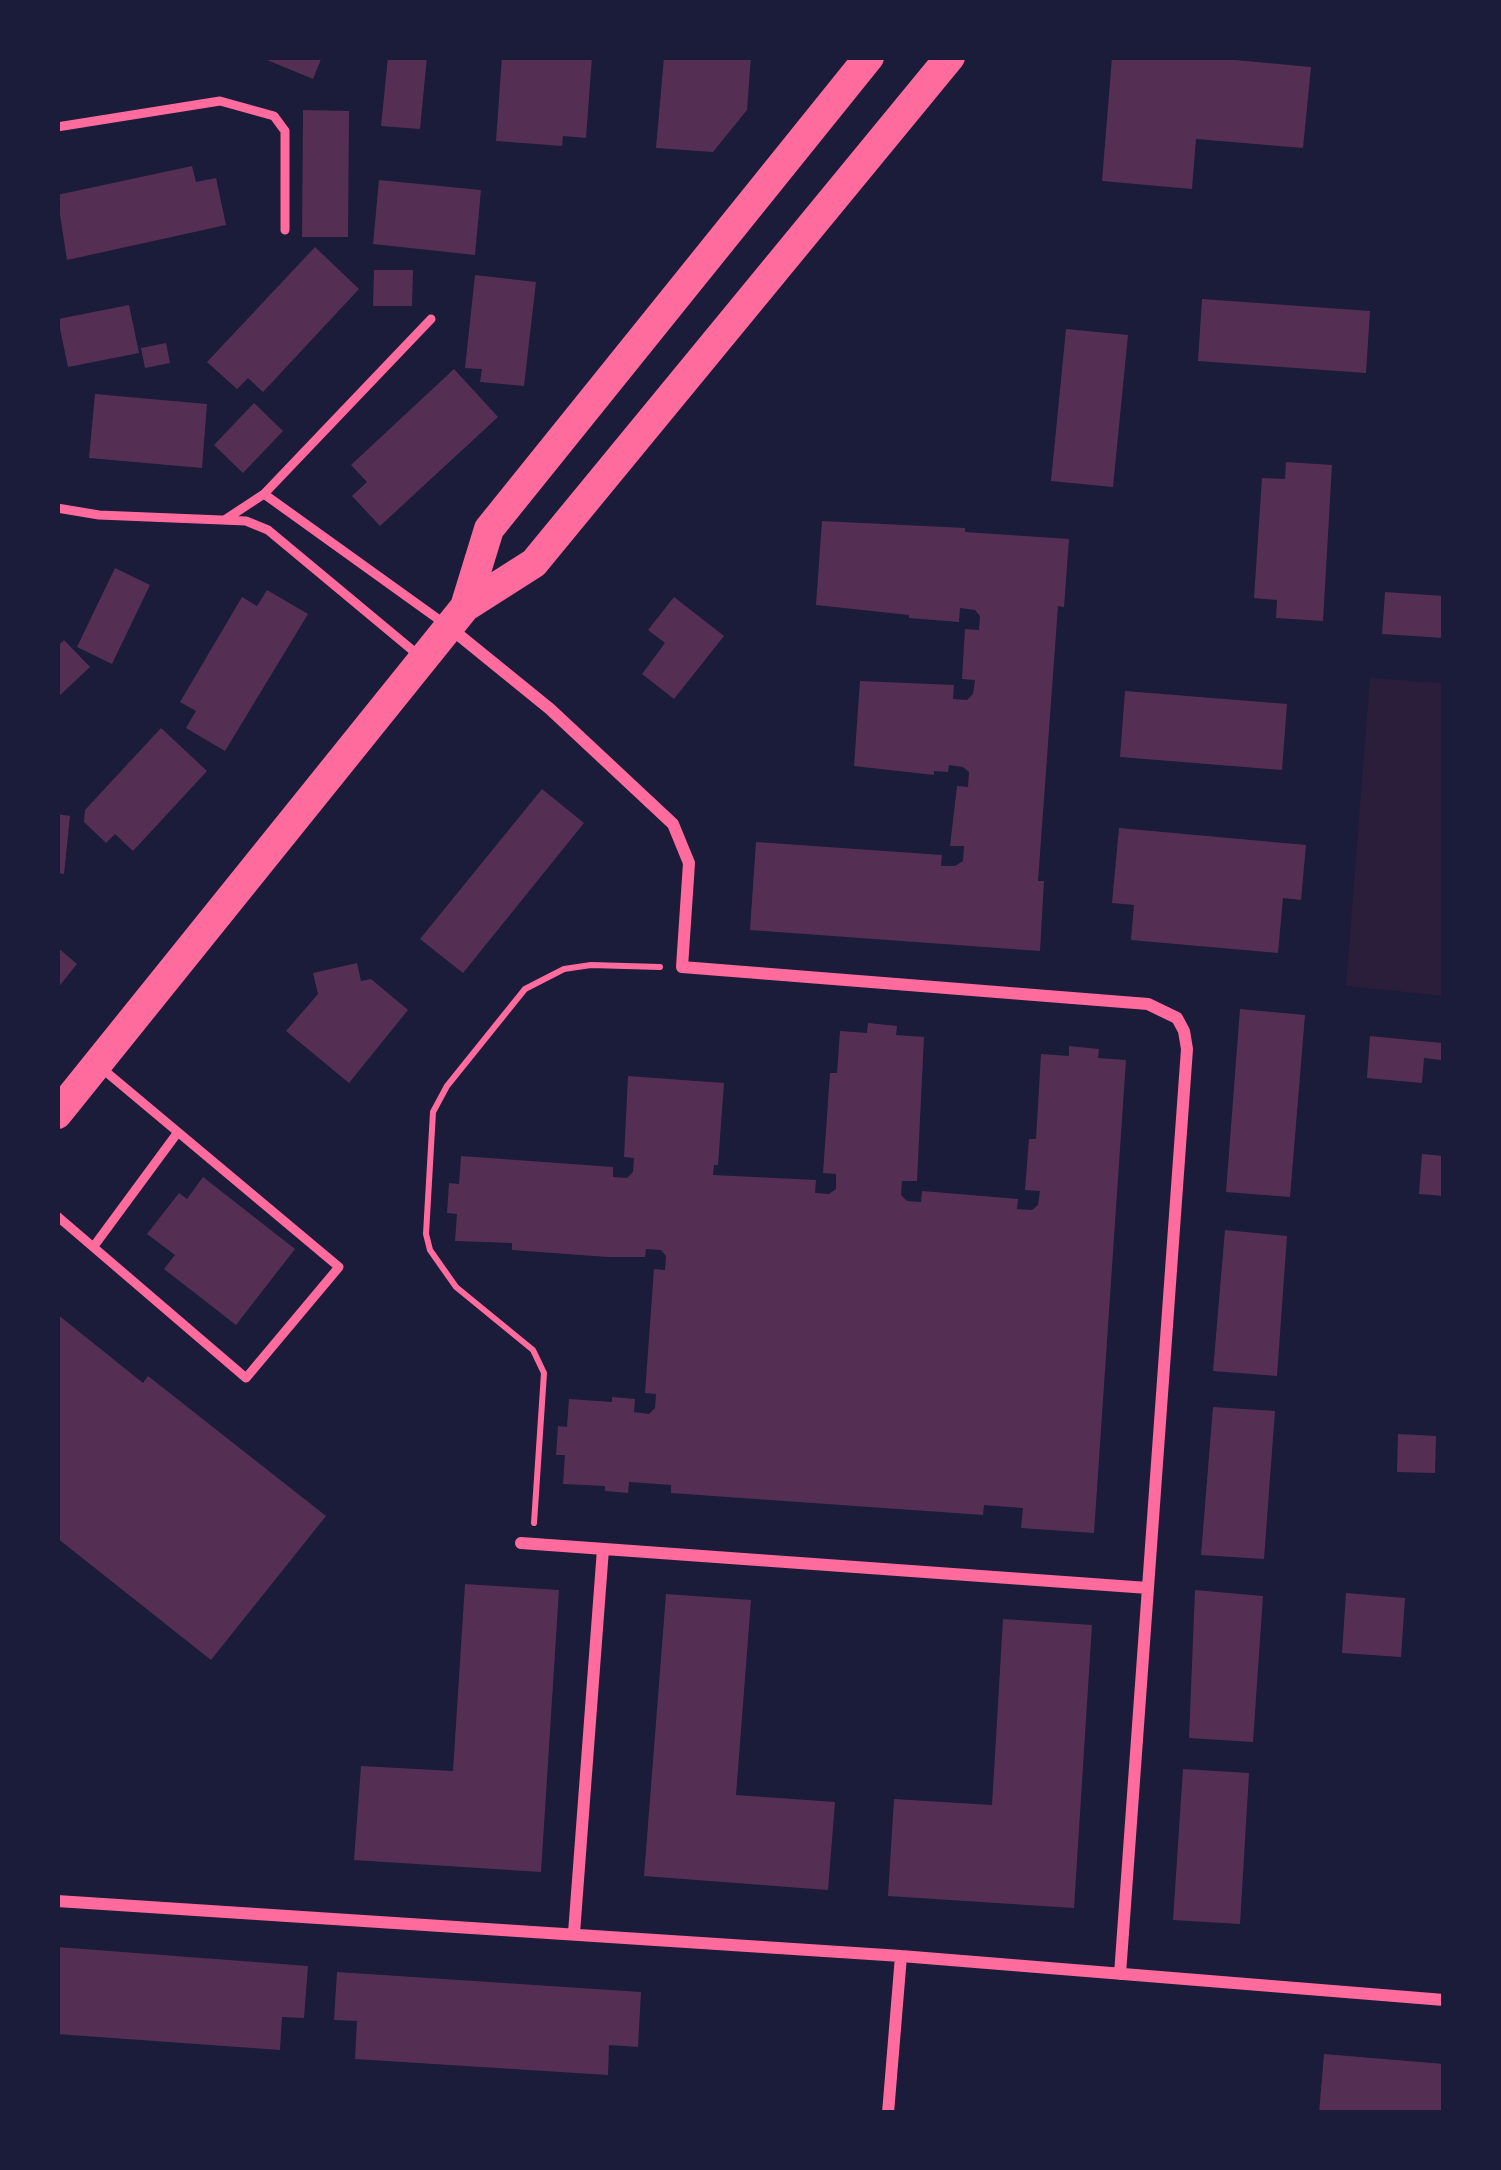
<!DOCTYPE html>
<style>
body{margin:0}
#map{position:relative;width:1501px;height:2170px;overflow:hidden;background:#1b1b3a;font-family:"Alegreya Sans",sans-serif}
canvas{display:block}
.frame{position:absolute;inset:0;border:60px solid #1b1b3a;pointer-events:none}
</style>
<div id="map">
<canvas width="1501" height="2170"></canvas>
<div class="frame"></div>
</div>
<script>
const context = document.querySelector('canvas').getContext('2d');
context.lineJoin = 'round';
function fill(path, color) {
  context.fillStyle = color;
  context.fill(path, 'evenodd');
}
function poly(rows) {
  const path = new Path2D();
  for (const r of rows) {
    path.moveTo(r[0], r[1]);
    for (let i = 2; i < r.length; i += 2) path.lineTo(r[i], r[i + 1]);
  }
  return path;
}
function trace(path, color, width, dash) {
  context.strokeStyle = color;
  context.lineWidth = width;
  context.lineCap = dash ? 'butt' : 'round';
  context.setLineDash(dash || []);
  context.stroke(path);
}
const green = poly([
 [1370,678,1444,683,1444,996,1346,986]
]);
const building = poly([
 [260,57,322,57,313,79],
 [388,57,427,57,420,129,381,126],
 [502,57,592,57,586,138,563,136,562,146,496,141],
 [664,57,751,57,747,110,713,152,656,148],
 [1112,57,1202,57,1311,67,1303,148,1196,139,1192,189,1102,181],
 [303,110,349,111,348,237,302,237],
 [192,166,196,182,216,178,226,225,67,260,57,195],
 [379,180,481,190,475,255,373,244],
 [315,247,359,289,263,392,248,378,237,389,207,362],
 [374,270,413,270,412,306,373,306],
 [475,275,536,282,524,386,480,382,482,369,465,368],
 [1202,299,1370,311,1366,373,1198,361],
 [129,305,139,353,68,367,58,319],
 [1066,329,1128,335,1113,487,1051,481],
 [166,343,170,363,145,368,141,348],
 [454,369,498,417,380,526,352,496,367,482,351,465],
 [95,394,207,404,202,468,89,458],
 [254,403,283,431,243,473,214,445],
 [1286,462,1332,465,1323,621,1276,618,1277,600,1254,598,1262,478,1285,479],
 [822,521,965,528,965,532,1069,539,1064,607,1058,606,1038,881,1044,881,1040,951,750,930,756,842,942,855,941,866,955,866,963,861,964,846,950,846,957,786,968,787,969,772,963,767,949,765,948,772,934,771,934,775,854,766,860,681,954,685,953,699,967,700,973,694,975,680,962,679,965,629,979,630,980,616,975,610,960,608,959,622,909,618,909,615,816,605],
 [115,568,150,585,112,664,77,647],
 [267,590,308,614,225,751,186,728,196,711,180,702,242,597,257,606],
 [1385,592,1444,596,1444,638,1382,634],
 [674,597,724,636,674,699,642,674,665,643,648,630],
 [64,640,90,667,57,698,57,647],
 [1125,691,1287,704,1282,770,1120,757],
 [161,728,207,771,133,851,115,834,106,843,84,822,85,810],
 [542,789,584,823,463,973,420,939],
 [57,814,70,816,64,874,57,873],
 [1119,828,1306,845,1301,900,1283,898,1278,953,1131,940,1134,905,1112,903],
 [57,947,77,964,57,989],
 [357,963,361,981,371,979,408,1010,349,1083,286,1031,318,994,313,973],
 [1240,1009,1305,1015,1290,1197,1226,1192],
 [868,1023,897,1026,896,1035,924,1037,917,1181,902,1181,901,1195,907,1201,921,1202,922,1191,1018,1199,1017,1209,1032,1210,1038,1205,1040,1191,1025,1190,1029,1139,1036,1139,1041,1054,1069,1056,1069,1046,1099,1049,1098,1058,1126,1060,1094,1533,1021,1528,1023,1508,984,1505,983,1515,671,1493,671,1485,629,1482,628,1493,605,1491,605,1486,563,1484,565,1455,556,1455,558,1426,567,1427,569,1399,612,1402,612,1397,635,1399,634,1412,649,1414,655,1408,656,1394,645,1393,654,1269,665,1270,666,1256,661,1250,646,1249,645,1257,608,1257,512,1250,512,1243,455,1241,457,1214,447,1213,449,1183,459,1184,461,1156,613,1167,613,1177,627,1178,633,1172,634,1158,624,1157,628,1076,724,1083,718,1165,714,1165,713,1175,816,1180,815,1193,829,1194,836,1189,836,1174,823,1173,830,1073,837,1073,840,1031,867,1033],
 [1370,1036,1442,1043,1441,1060,1424,1058,1422,1083,1367,1078],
 [1422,1154,1444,1156,1444,1196,1419,1194],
 [203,1177,295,1249,236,1325,164,1269,175,1255,147,1234,179,1193,187,1199],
 [1225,1230,1287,1236,1277,1376,1213,1371],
 [57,1314,143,1383,148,1376,326,1516,211,1660,57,1538],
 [1213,1407,1275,1411,1264,1559,1201,1555],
 [1398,1434,1436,1436,1435,1473,1397,1472],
 [465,1584,559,1590,541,1872,354,1860,361,1766,453,1771],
 [1195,1590,1263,1596,1253,1742,1189,1738],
 [1346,1593,1405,1598,1401,1657,1342,1653],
 [666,1594,751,1600,736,1795,835,1802,828,1890,644,1876],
 [1003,1619,1092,1625,1074,1908,888,1896,894,1799,992,1805],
 [1183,1769,1249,1773,1240,1924,1173,1920],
 [57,1947,308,1966,304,2018,282,2017,280,2050,57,2034],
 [337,1972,641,1992,638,2047,609,2045,608,2075,355,2059,357,2021,334,2020],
 [1324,2054,1444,2064,1444,2113,1319,2113]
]);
const path = poly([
 [534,1523,544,1373,533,1350,456,1287,430,1250,426,1234,433,1112,447,1086,525,989,564,969,591,965,660,967]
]);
const service = poly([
 [57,127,220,101,274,116,285,131,285,230],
 [264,494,445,624],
 [57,508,99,515,246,521,268,530,417,654],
 [226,519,264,494,431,319],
 [57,1216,246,1378,339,1267,99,1066],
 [94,1246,178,1132]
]);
const minor = poly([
 [449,627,550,709,673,824,689,863,682,967,1148,1004,1177,1018,1184,1031,1187,1049,1120,1974],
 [521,1543,1148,1588],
 [57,1901,901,1956,1444,2000],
 [574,1933,603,1549],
 [888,2113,901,1956]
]);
const primary = poly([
 [465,607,489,529,869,57],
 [57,1114,465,607,534,563,950,57]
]);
fill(green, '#2a1e3b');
fill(building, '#542f53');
trace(path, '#ff6b9d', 6);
trace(service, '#ff6b9d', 9);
trace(minor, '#ff6b9d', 12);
trace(primary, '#ff6b9d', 30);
</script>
